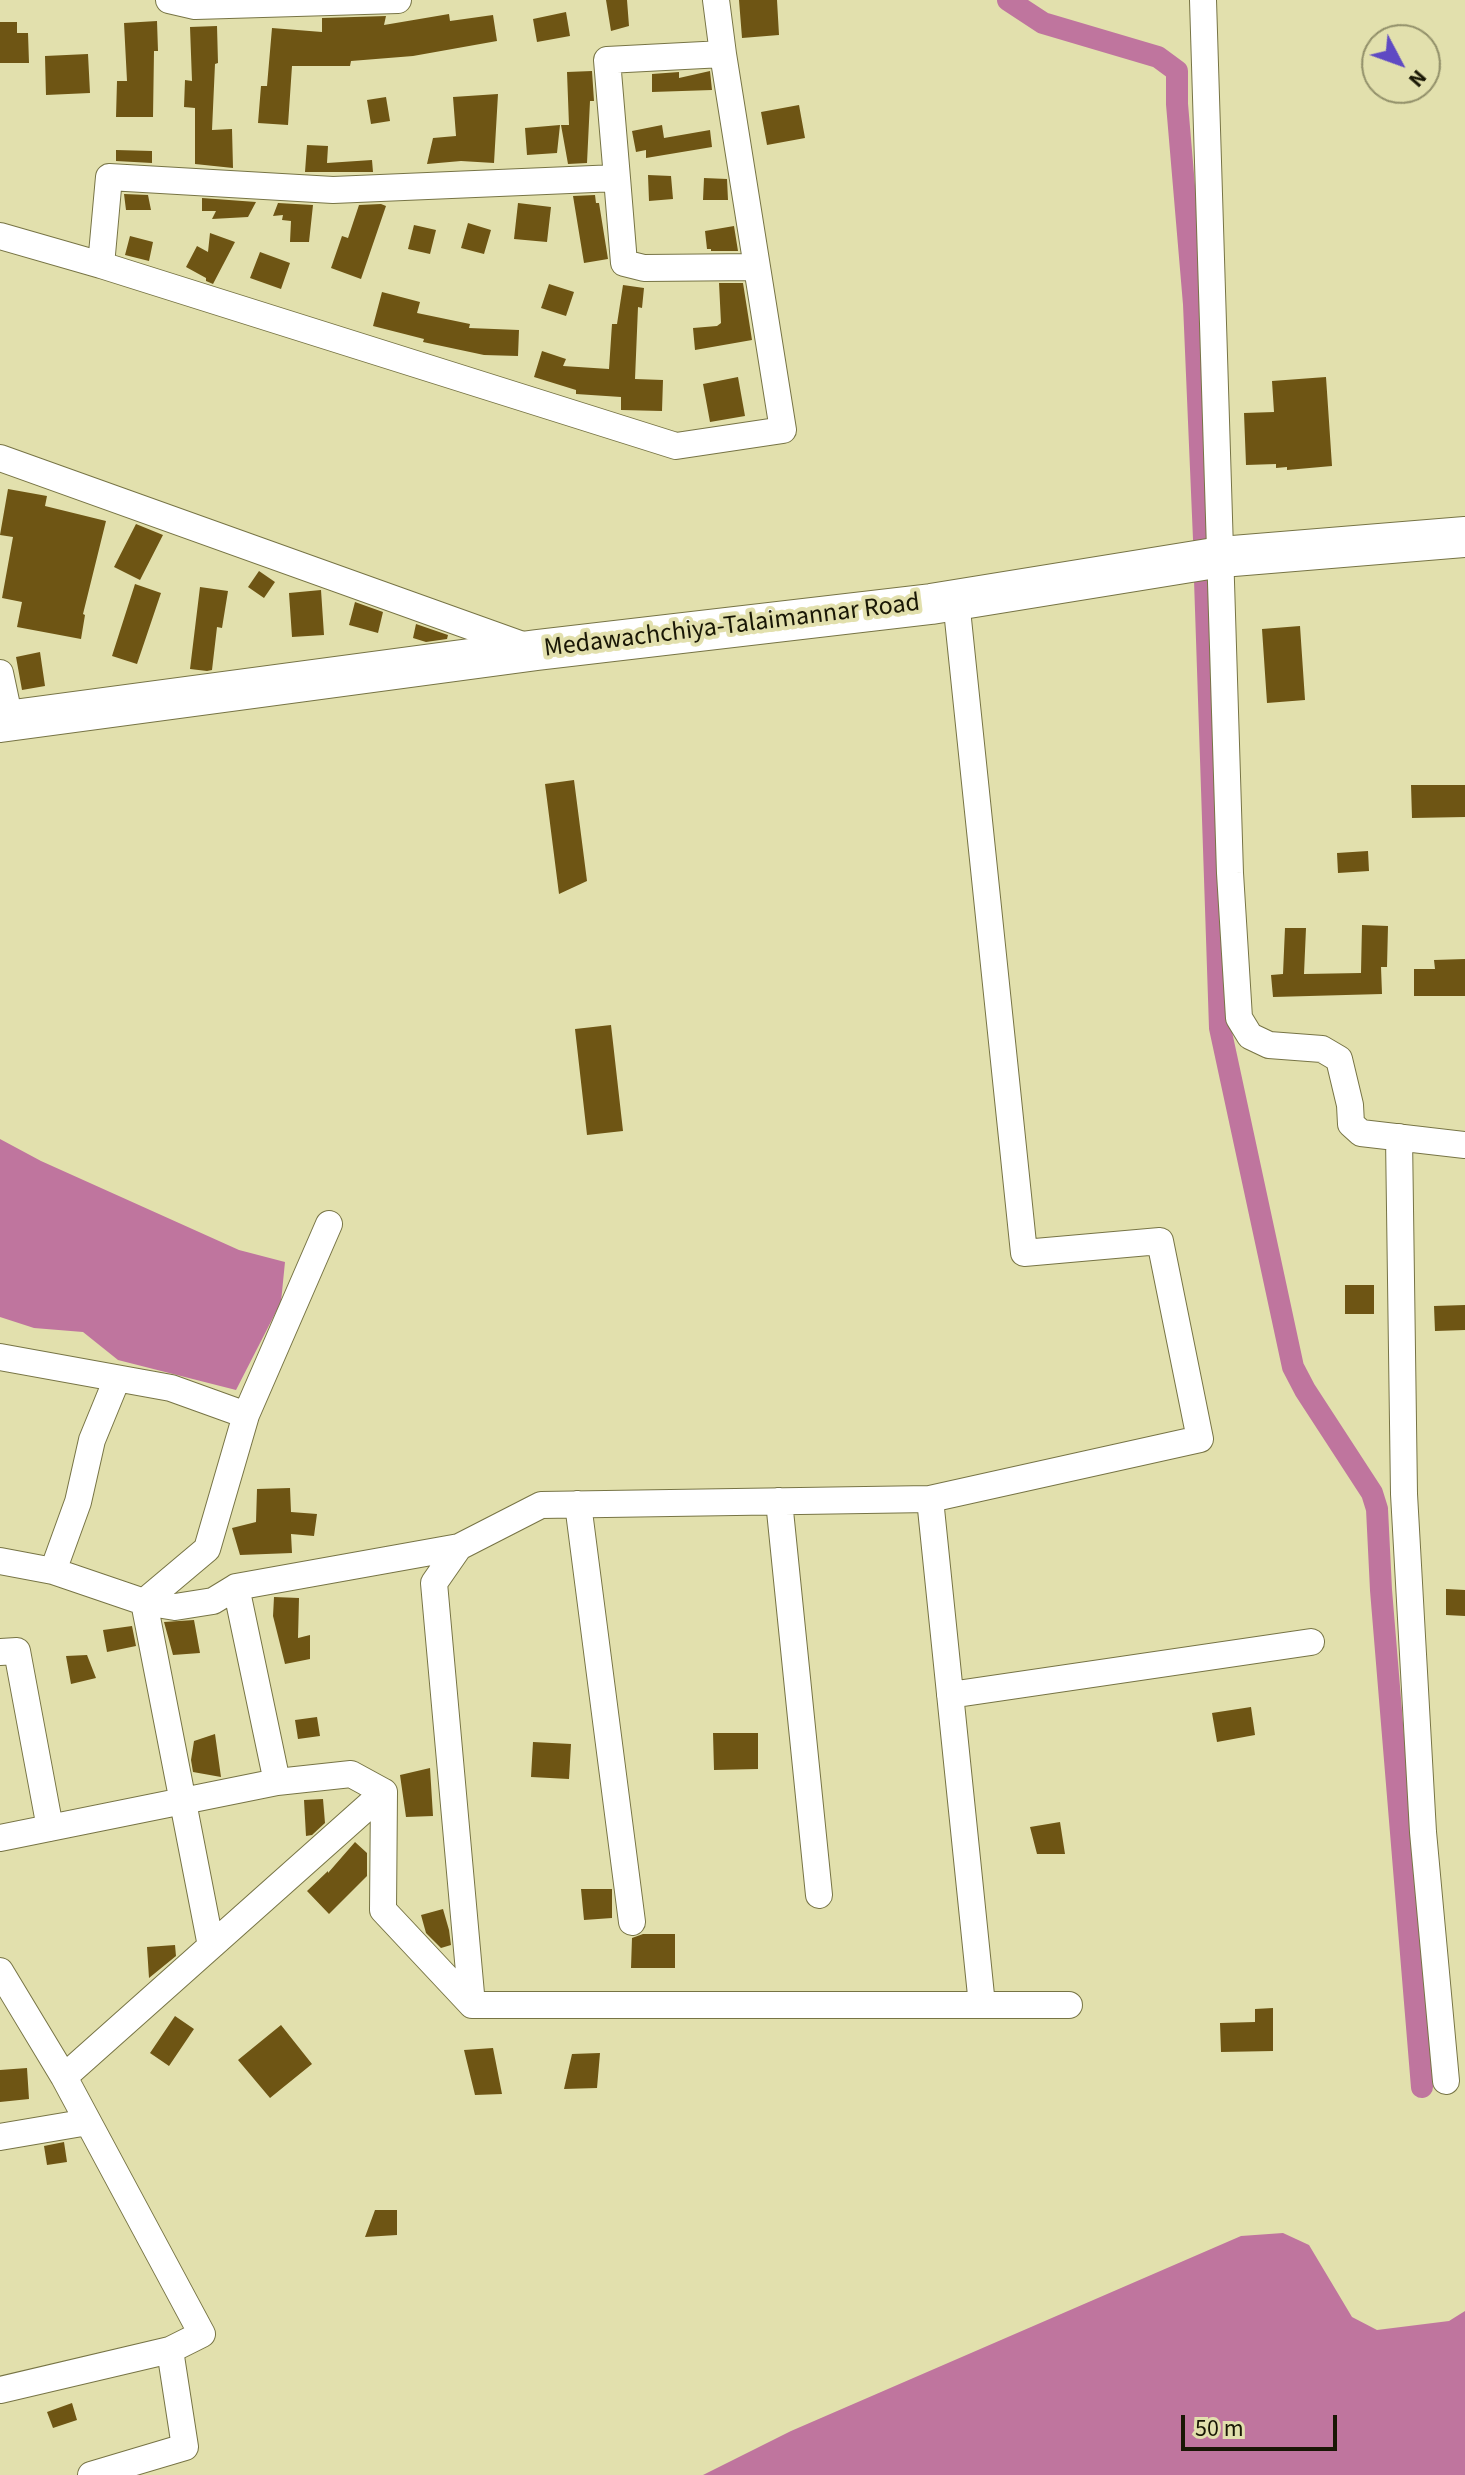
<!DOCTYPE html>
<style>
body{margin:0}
#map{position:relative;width:1465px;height:2475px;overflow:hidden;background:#e2e0ad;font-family:"Source Sans 3",sans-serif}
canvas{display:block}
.north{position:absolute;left:1361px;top:24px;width:80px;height:80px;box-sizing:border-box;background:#e2e0ad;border:2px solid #92906a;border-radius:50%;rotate:131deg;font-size:22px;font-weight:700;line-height:32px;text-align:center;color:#191705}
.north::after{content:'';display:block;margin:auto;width:28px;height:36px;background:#5f4ac3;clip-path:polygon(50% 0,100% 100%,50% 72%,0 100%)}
.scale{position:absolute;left:1181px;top:2415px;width:156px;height:36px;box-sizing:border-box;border:4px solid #191705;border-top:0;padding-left:10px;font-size:24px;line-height:28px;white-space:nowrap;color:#191705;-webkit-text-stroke:6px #e2e0ad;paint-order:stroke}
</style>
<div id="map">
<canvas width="1465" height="2475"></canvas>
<div class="north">N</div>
<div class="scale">50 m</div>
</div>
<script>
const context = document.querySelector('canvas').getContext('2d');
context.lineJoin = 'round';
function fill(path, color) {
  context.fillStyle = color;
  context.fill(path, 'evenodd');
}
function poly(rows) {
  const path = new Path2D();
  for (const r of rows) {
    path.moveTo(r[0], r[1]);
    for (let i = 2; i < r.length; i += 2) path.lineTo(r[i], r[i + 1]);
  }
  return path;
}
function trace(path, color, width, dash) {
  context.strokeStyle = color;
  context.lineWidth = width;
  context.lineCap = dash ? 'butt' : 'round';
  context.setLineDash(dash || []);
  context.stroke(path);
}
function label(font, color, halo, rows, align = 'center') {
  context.font = font + ' "Source Sans 3",sans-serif';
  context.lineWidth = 8;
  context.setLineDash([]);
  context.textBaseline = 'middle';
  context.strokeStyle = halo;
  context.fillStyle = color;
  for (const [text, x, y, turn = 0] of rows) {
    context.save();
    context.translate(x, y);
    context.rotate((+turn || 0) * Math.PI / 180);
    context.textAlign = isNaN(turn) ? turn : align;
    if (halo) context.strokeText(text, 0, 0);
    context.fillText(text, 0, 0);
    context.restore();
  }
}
const water = poly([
 [0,1139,41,1161,239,1250,285,1262,281,1302,236,1390,118,1360,83,1332,34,1328,0,1317],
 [1283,2233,1309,2245,1352,2317,1377,2330,1449,2321,1465,2311,1465,2475,703,2475,791,2431,1241,2236]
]);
const canal = poly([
 [1008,0,1043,23,1158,57,1177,71,1177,104,1194,304,1204,539],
 [1205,580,1220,1028,1293,1367,1305,1390,1372,1493,1377,1509,1381,1590,1422,2087]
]);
const building = poly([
 [606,0,627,0,629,26,611,31],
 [739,0,777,0,779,35,742,38],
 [566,12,570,36,537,42,533,19],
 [449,14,450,21,493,15,497,41,413,56,351,61,350,66,292,66,288,125,258,123,261,86,267,86,272,28,322,32,322,18,386,16,384,25],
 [157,21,158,51,154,51,153,117,116,117,117,81,127,81,124,23],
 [0,22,17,22,17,33,28,33,29,63,0,63],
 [217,26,218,63,215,64,212,130,232,129,233,168,195,164,195,108,184,107,185,80,192,81,190,27],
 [88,54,90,93,46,95,45,56],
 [592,71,594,101,590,101,587,163,568,164,561,125,569,125,567,72],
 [710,71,712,90,652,92,652,74,679,72,679,78],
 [498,94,494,163,461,161,427,164,433,138,456,136,453,97],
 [386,97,390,121,371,124,367,100],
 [799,105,805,138,767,145,761,112],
 [560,125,557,153,527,155,525,128],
 [662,125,664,138,710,130,712,147,646,158,646,150,636,152,632,131],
 [307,145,328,146,327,163,372,160,373,172,305,172],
 [116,150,152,151,152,163,116,161],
 [648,175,671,176,673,199,649,201],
 [704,178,727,179,728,200,703,200],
 [124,194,148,195,151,210,126,210],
 [595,195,596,203,599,203,608,259,584,263,573,196],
 [202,198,256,202,248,217,212,219,216,211,202,211],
 [278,203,313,205,309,242,290,242,291,221,282,220,283,215,273,216],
 [518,203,551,207,547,242,514,239],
 [381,204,386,206,361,279,331,268,342,236,348,238,359,205],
 [468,223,491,230,484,254,461,248],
 [414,225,436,230,430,254,408,249],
 [734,226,738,251,711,251,711,249,707,249,705,231],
 [210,233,235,242,213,284,206,281,206,278,186,267,197,246,208,252],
 [130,236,153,242,149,261,125,255],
 [260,252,290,263,281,289,250,278],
 [719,283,743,283,752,340,695,350,693,328,717,326,721,323],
 [549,284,574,292,566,316,541,308],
 [623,285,644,288,642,308,638,307,635,379,663,380,662,411,621,410,621,397,576,394,576,390,534,377,542,351,566,359,563,366,609,369,612,324,617,324],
 [382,292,420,302,417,313,470,324,469,328,519,330,518,356,484,355,423,342,424,339,373,326],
 [738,377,745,416,710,422,703,384],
 [1326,377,1332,466,1287,470,1287,467,1276,468,1276,464,1246,465,1244,413,1274,412,1272,381],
 [8,489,47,496,45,506,106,521,83,614,85,615,81,639,17,627,22,602,2,598,13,537,0,535],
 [136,524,163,535,140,580,114,567],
 [259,571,275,582,264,598,248,587],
 [135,584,161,593,137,664,112,656],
 [200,587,228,591,222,628,217,627,212,670,207,671,190,669],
 [321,590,324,635,292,637,289,593],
 [355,602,383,612,378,633,349,625],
 [416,624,448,635,447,639,426,642,413,638],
 [1300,626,1305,700,1267,703,1262,629],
 [40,652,45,686,22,690,16,657],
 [574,780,587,881,559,894,545,784],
 [1411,785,1465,785,1465,817,1412,818],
 [1368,851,1369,871,1338,873,1337,853],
 [1362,925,1388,926,1387,967,1381,967,1382,994,1273,997,1271,975,1283,974,1285,928,1306,928,1304,974,1361,973],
 [1465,959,1465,996,1414,996,1414,969,1435,969,1434,960],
 [611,1025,623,1131,587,1135,575,1029],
 [1345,1285,1374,1285,1374,1314,1345,1314],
 [1465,1305,1465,1330,1435,1331,1434,1306],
 [290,1488,291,1512,317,1514,314,1536,291,1534,292,1553,240,1555,232,1528,256,1522,257,1489],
 [1446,1589,1465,1590,1465,1616,1446,1615],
 [274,1597,299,1598,298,1638,310,1635,310,1659,285,1664,273,1616],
 [194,1620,200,1653,173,1655,164,1622],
 [132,1626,136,1646,107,1652,103,1630],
 [87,1655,96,1678,71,1684,66,1656],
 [1251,1707,1255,1735,1217,1742,1212,1713],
 [317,1717,320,1736,298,1739,295,1720],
 [713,1733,758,1733,758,1769,714,1770],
 [215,1734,221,1777,193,1772,191,1760,194,1741],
 [533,1742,571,1744,569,1779,531,1777],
 [430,1768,433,1816,406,1817,400,1775],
 [323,1799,325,1823,312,1835,306,1836,304,1800],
 [1060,1822,1065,1854,1037,1854,1030,1827],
 [355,1842,367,1853,367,1876,329,1914,307,1891,328,1871,328,1873],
 [581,1889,612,1889,612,1918,584,1920],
 [443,1909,449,1930,451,1945,441,1948,426,1933,421,1915],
 [643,1934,675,1934,675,1968,631,1968,632,1938],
 [175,1945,176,1956,149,1978,147,1947],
 [1273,2008,1273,2051,1221,2052,1220,2023,1255,2022,1255,2009],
 [175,2016,194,2029,169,2066,150,2053],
 [281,2025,312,2064,270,2098,238,2060],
 [493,2048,502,2094,475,2095,464,2050],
 [600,2053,597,2088,564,2089,572,2054],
 [27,2068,29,2099,0,2102,0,2070],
 [64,2142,67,2162,47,2165,44,2146],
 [375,2210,397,2210,397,2235,365,2237],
 [72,2403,77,2420,53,2428,47,2412]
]);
const minor = poly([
 [169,0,195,6,398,0],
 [1203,0,1230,873,1239,1018,1250,1036,1269,1045,1322,1049,1339,1059,1350,1105,1351,1124,1361,1133,1465,1145],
 [617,178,624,263,644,268,757,267],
 [0,236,101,265,109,177,333,190,617,178,607,60,723,54,716,0],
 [101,265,676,446,783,430,723,54],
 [0,458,528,647],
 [0,673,10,720],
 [1399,1137,1404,1494,1423,1832,1446,2081],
 [0,1357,171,1388,246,1415],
 [930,1499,1200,1439,1160,1241,1024,1253,956,600],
 [779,1501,819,1895],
 [578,1504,632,1922],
 [0,1561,53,1571,144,1602,175,1607,213,1601,236,1587,459,1547],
 [53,1571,78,1502,92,1440,117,1379],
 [236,1587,277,1782],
 [0,1652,17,1651,50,1828],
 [950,1695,1311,1642],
 [384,1792,383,1910,472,2005,1069,2005],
 [0,1838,277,1782,351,1774,384,1792],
 [211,1946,144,1602,207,1549,246,1415,329,1224],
 [0,1971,64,2077,202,2334,170,2350],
 [472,2005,434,1583,459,1547,541,1505,930,1499,982,2005],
 [64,2077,384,1792],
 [0,2137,88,2122],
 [0,2390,170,2350,185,2447,91,2475]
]);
const highway = poly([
 [0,722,537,650,931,604,1221,557,1465,537]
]);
const streetNames = [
 ["Medawachchiya-Talaimannar Road",732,627,-7]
];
fill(water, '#bf759e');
trace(canal, '#bf759e', 22);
fill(building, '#6e5514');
trace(minor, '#777445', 28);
trace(highway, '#777445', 42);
trace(minor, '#fff', 26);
trace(highway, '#fff', 40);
label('26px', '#191705', '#e2e0ad', streetNames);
</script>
